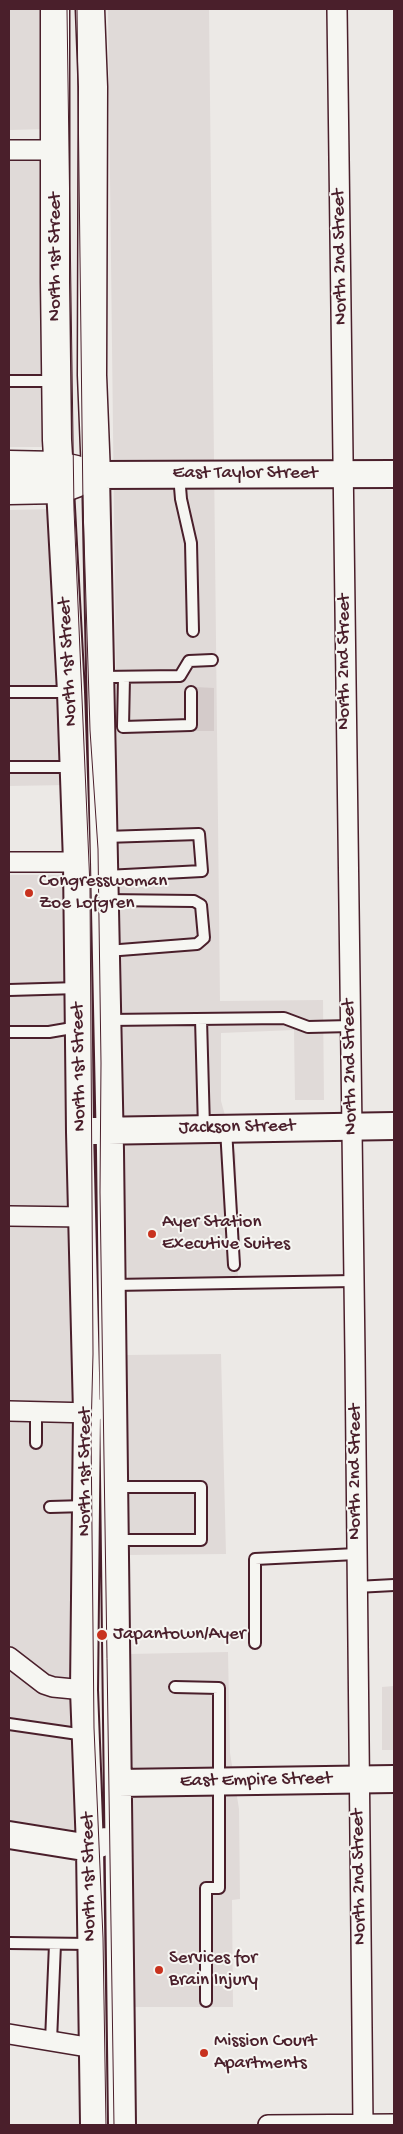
<!DOCTYPE html>
<style>
body{margin:0}
#map{position:relative;width:403px;height:2134px;overflow:hidden;background:#ece9e6;font-family:"Gochi Hand",sans-serif}
canvas{display:block}
.frame{position:absolute;inset:0;border:10px solid #4a1f2b;pointer-events:none}
</style>
<div id="map">
<canvas width="403" height="2134"></canvas>
<div class="frame"></div>
</div>
<script>
const context = document.querySelector('canvas').getContext('2d');
context.lineJoin = 'round';
function fill(path, color) {
  context.fillStyle = color;
  context.fill(path, 'evenodd');
}
function poly(rows) {
  const path = new Path2D();
  for (const r of rows) {
    path.moveTo(r[0], r[1]);
    for (let i = 2; i < r.length; i += 2) path.lineTo(r[i], r[i + 1]);
  }
  return path;
}
function trace(path, color, width, dash) {
  context.strokeStyle = color;
  context.lineWidth = width;
  context.lineCap = dash ? 'butt' : 'round';
  context.setLineDash(dash || []);
  context.stroke(path);
}
function label(font, color, halo, rows, align = 'center') {
  context.font = font + ' "Gochi Hand",sans-serif';
  context.lineWidth = 4;
  context.setLineDash([]);
  context.textBaseline = 'middle';
  context.strokeStyle = halo;
  context.fillStyle = color;
  for (const [text, x, y, turn = 0] of rows) {
    context.save();
    context.translate(x, y);
    context.rotate((+turn || 0) * Math.PI / 180);
    context.textAlign = isNaN(turn) ? turn : align;
    if (halo) context.strokeText(text, 0, 0);
    context.fillText(text, 0, 0);
    context.restore();
  }
}
const built = poly([
 [9,9,44,9,47,129,9,130],
 [108,9,209,9,220,1001,323,1000,324,1100,295,1100,294,1030,221,1033,221,1101,236,1155,238,1281,128,1282,121,1100],
 [50,159,54,447,9,447,9,161],
 [53,509,68,785,9,786,9,510],
 [9,875,72,875,81,1831,9,1822],
 [221,1354,226,1554,128,1555,126,1355],
 [228,1652,230,1753,239,1809,240,1899,232,1900,233,2007,134,2007,129,1654],
 [394,1686,394,1750,382,1750,382,1687]
]);
const green = poly([
 [195,687,214,688,214,731,195,731]
]);
const lane = poly([
 [9,381,55,381],
 [179,475,181,499,191,543,193,631],
 [101,677,180,676,189,661,212,660],
 [124,677,123,727,191,725,191,692],
 [9,692,70,692],
 [9,767,73,767],
 [105,837,199,834,202,871,106,876],
 [105,900,194,901,201,905,204,938,197,944,107,951],
 [9,990,78,988],
 [201,1019,204,1128],
 [108,1020,284,1018,308,1027,351,1026],
 [9,1032,49,1032,78,1027],
 [226,1129,234,1265],
 [113,1285,354,1281],
 [36,1443,36,1412],
 [114,1487,201,1487,201,1540,116,1540],
 [50,1507,86,1506],
 [356,1587,394,1585],
 [255,1643,255,1559,356,1554],
 [175,1687,219,1688,219,1888,206,1888,206,2001],
 [9,1724,85,1735],
 [9,1943,90,1944],
 [51,2041,55,1944]
]);
const street = poly([
 [337,9,355,1355,363,2125],
 [9,150,56,150],
 [9,862,77,862],
 [9,1216,84,1217],
 [9,1411,92,1413,98,1409],
 [9,1657,44,1684,53,1687,84,1690],
 [9,2034,93,2048],
 [268,2125,394,2124]
]);
const secondary = poly([
 [60,489,71,692,77,862,80,1132,87,1413,84,1690,90,1848,94,2125],
 [93,1131,394,1126],
 [118,1783,394,1779],
 [9,1835,90,1848,106,1841],
 [122,2125,110,1151,96,475,394,474]
]);
const primary = poly([
 [55,9,55,282,57,440,60,489],
 [90,9,93,87,92,375,96,475],
 [9,465,59,466,76,470],
 [9,490,60,489,76,483]
]);
const tram = poly([
 [67,9,74,510,90,887,93,1354,91,1432,94,1728,103,1938,106,2125],
 [77,9,83,506,90,730,98,849,101,1063,100,1192,114,2125]
]);
const markers = [
 [29,893,5,"#c8321e"],
 [152,1234,5,"#c8321e"],
 [102,1635,6,"#c8321e"],
 [159,1970,5,"#c8321e"],
 [204,2053,5,"#c8321e"]
];
const streetNames = [
 ["North 1st Street",56,257,-90],
 ["North 2nd Street",341,257,-91],
 ["East Taylor Street",245,474],
 ["North 1st Street",69,662,-93],
 ["North 2nd Street",345,662,-90],
 ["North 1st Street",80,1067,-91],
 ["North 2nd Street",351,1067,-91],
 ["Jackson Street",237,1128,-1],
 ["North 1st Street",86,1472,-90],
 ["North 2nd Street",356,1472,-90],
 ["East Empire Street",256,1781,-1],
 ["North 1st Street",90,1877,-91],
 ["North 2nd Street",360,1877,-91]
];
const poiNames = [
 ["Congresswoman",39,882],
 ["Zoe Lofgren",39,904],
 ["Ayer Station",162,1223],
 ["Executive Suites",162,1245],
 ["Japantown/Ayer",113,1635],
 ["Services for",169,1959],
 ["Brain Injury",169,1981],
 ["Mission Court",214,2042],
 ["Apartments",214,2064]
];
fill(built, '#e0dad8');
fill(green, '#d4cbca');
trace(lane, '#4a1f2b', 14);
trace(street, '#4a1f2b', 22);
trace(secondary, '#4a1f2b', 30);
trace(primary, '#4a1f2b', 31);
trace(lane, '#f6f6f2', 10);
trace(street, '#f6f6f2', 19);
trace(secondary, '#f6f6f2', 26);
trace(primary, '#f6f6f2', 28);
trace(tram, '#4a1f2b', 1);
for (const [x, y, r, color] of markers) {
  const dot = new Path2D();
  dot.arc(x, y, r, 0, 2 * Math.PI);
  context.fillStyle = color;
  context.fill(dot);
  trace(dot, '#f6f6f2', 2);
}
label('19px', '#4a1f2b', '#f6f6f2', streetNames);
label('19px', '#4a1f2b', '#f6f6f2', poiNames, 'left');
</script>
